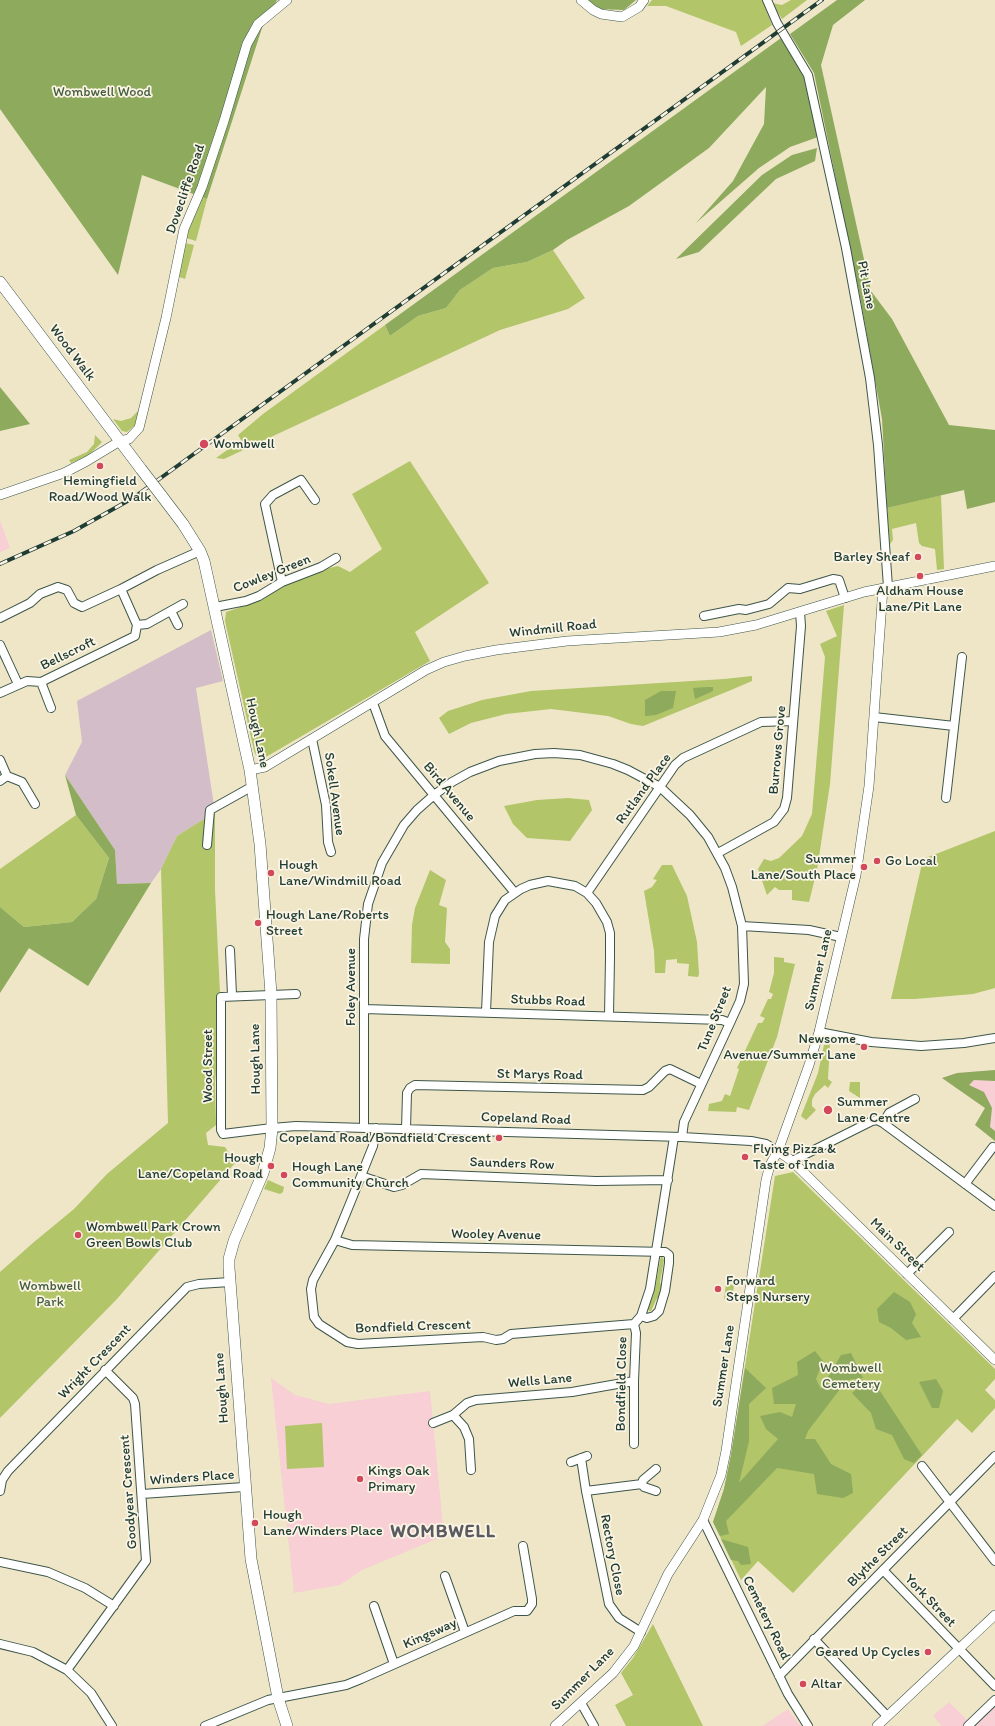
<!DOCTYPE html>
<style>
body{margin:0}
canvas{display:block;background:#eee6c7}
</style>
<canvas width="995" height="1726"></canvas>
<script>
const context = document.querySelector('canvas').getContext('2d');
context.lineJoin = 'round';
function fill(path, color) {
  context.fillStyle = color;
  context.fill(path, 'evenodd');
}
function poly(rows) {
  const path = new Path2D();
  for (const r of rows) {
    path.moveTo(r[0], r[1]);
    for (let i = 2; i < r.length; i += 2) path.lineTo(r[i], r[i + 1]);
  }
  return path;
}
function trace(path, color, width, dash) {
  context.strokeStyle = color;
  context.lineWidth = width;
  context.lineCap = dash ? 'butt' : 'round';
  context.setLineDash(dash || []);
  context.stroke(path);
}
function label(font, color, halo, rows, align = 'center') {
  context.font = font + ' Itim,sans-serif';
  context.lineWidth = 3.5;
  context.setLineDash([]);
  context.textBaseline = 'middle';
  context.strokeStyle = halo;
  context.fillStyle = color;
  for (const [text, x, y, turn = 0] of rows) {
    context.save();
    context.translate(x, y);
    context.rotate((+turn || 0) * Math.PI / 180);
    context.textAlign = isNaN(turn) ? turn : align;
    if (halo) context.strokeText(text, 0, 0);
    context.fillText(text, 0, 0);
    context.restore();
  }
}
const built = poly([
 [0,520,10,548,0,552],
 [995,1070,995,1141,975,1125,985,1108,942,1078,957,1073],
 [271,1378,295,1395,329,1404,430,1391,444,1536,362,1570,340,1585,294,1593],
 [949,1702,973,1726,942,1726,933,1716],
 [995,1705,995,1726,973,1726],
 [788,1709,801,1726,762,1726]
]);
const industrial = poly([
 [211,630,223,681,196,688,215,812,177,836,161,869,151,883,117,884,115,850,65,775,82,742,77,701]
]);
const green = poly([
 [652,0,762,0,772,25,741,46,736,32,666,6,647,6],
 [791,0,807,0,782,19,772,3,782,5],
 [201,197,207,199,196,241,186,238,190,221],
 [185,243,194,245,185,279,179,277],
 [553,250,585,298,568,309,500,330,224,459,216,458,241,440,238,435,263,414,385,325,390,336,418,316,446,308,460,290,493,268,527,262],
 [139,410,135,425,127,432,122,431,113,419,121,421,131,418],
 [95,435,102,442,89,455,71,463,69,460,87,452,94,444],
 [410,461,489,583,415,632,430,661,266,757,256,755,254,751,225,621,226,612,262,600,283,586,329,568,338,566,350,572,382,549,352,494],
 [941,495,944,569,937,570,935,549,922,546,919,543,916,523,892,529,893,540,890,544,887,508],
 [844,605,830,784,817,870,809,902,792,900,792,890,779,890,775,887,767,895,758,869,764,859,771,861,779,858,802,836,812,814,825,657,820,644,837,636,826,611],
 [752,676,752,681,731,690,643,726,631,724,608,716,551,709,506,714,471,723,449,734,439,718,448,711,482,700,531,691,724,679],
 [568,798,589,800,592,810,570,841,527,838,513,824,504,806,537,800],
 [215,812,215,890,221,1014,215,1083,216,1125,206,1133,208,1145,225,1147,235,1163,116,1300,0,1418,0,1272,34,1242,74,1209,107,1174,168,1123,161,869,177,836],
 [76,815,109,858,96,899,72,922,24,927,0,907,0,869],
 [995,831,995,988,973,994,915,999,891,999,923,859],
 [662,865,672,865,687,896,697,942,699,974,698,977,688,976,689,964,677,963,677,959,666,960,665,973,655,973,654,951,644,891,652,887,657,880,653,879],
 [430,870,446,880,439,905,447,908,445,942,450,949,450,964,411,963,412,925,415,908],
 [774,957,784,958,784,962,795,964,777,1037,749,1110,737,1107,736,1112,708,1111,709,1104,722,1101,725,1094,730,1096,739,1069,737,1068,758,1023,762,1023,765,1018,760,1016,768,999,771,999,773,994,769,992,774,973],
 [830,1043,828,1079,832,1082,828,1088,825,1085,815,1094,812,1100,812,1106,816,1110,806,1120,801,1116,818,1073,824,1045],
 [850,1082,860,1082,860,1098,849,1091],
 [793,1172,995,1369,995,1379,985,1390,995,1400,995,1408,972,1433,957,1419,793,1593,758,1561,741,1580,713,1522,724,1489,731,1455,775,1176],
 [268,1180,284,1187,283,1192,280,1194,264,1189],
 [661,1255,664,1260,660,1282,663,1291,656,1300,651,1311,649,1311,648,1309,655,1289],
 [726,1284,734,1285,732,1300,724,1299],
 [322,1423,324,1467,287,1469,285,1426],
 [653,1624,703,1726,626,1726,615,1705,633,1695,621,1673,633,1658]
]);
const forest = poly([
 [0,0,277,0,262,28,207,199,142,175,118,275,0,109],
 [587,0,636,0,624,10,597,9],
 [837,0,865,0,833,25,821,65,871,291,892,319,949,425,995,430,995,502,967,509,964,490,887,508,882,419,860,296,814,73,790,34],
 [781,38,806,76,818,137,790,147,759,168,696,223,733,181,764,124,766,87,709,148,629,206,567,240,553,250,527,262,493,268,460,290,446,308,418,316,390,336,385,325],
 [817,148,815,161,776,179,699,252,676,259,762,175,792,155],
 [0,387,30,424,0,431],
 [707,687,713,687,713,691,695,699,693,688],
 [661,691,676,691,673,708,656,715,645,716,645,700],
 [65,775,115,850,117,884,151,883,88,986,29,948,0,993,0,907,24,927,72,922,96,899,109,858,76,815],
 [995,1070,995,1081,974,1080,969,1085,984,1092,992,1108,990,1127,995,1131,995,1141,975,1125,985,1108,942,1078,957,1073],
 [894,1292,910,1302,916,1314,912,1323,921,1337,906,1340,891,1328,879,1322,877,1309],
 [815,1351,823,1361,816,1379,821,1389,841,1355,851,1353,863,1378,847,1380,808,1431,805,1439,815,1439,831,1464,851,1474,853,1493,843,1498,817,1494,814,1474,777,1468,726,1521,729,1534,720,1536,713,1522,724,1489,731,1455,745,1368,766,1388,749,1404,749,1441,739,1483,778,1439,766,1429,760,1416,780,1412,792,1417,796,1404,774,1404,772,1388,798,1375,797,1362],
 [936,1379,943,1391,939,1408,932,1408,919,1382],
 [864,1383,878,1388,922,1455,914,1463,904,1459,892,1435,876,1429,871,1413,852,1393],
 [721,1539,748,1547,751,1564,741,1565,738,1561,731,1560]
]);
const minor = poly([
 [767,0,777,23,808,75,846,248,870,378,878,445,888,587],
 [282,582,265,504,273,495,301,480,315,500],
 [215,607,246,601,259,596,282,582,321,567,336,558],
 [171,611,178,625],
 [704,616,739,609,746,610,769,604,788,588,800,589,833,579,839,580,845,598],
 [0,618,30,603,40,594,58,587,67,590,74,603,82,607,121,589],
 [137,625,121,589,157,570,200,551],
 [137,625,147,624,183,604],
 [0,645,18,684],
 [41,682,51,708],
 [0,693,27,681,41,682,135,636,137,625],
 [373,703,385,736,515,893],
 [874,717,954,726],
 [312,739,326,805,328,842,331,852],
 [0,760,7,776],
 [7,776,22,782,35,804],
 [0,781,7,776],
 [946,798,962,657],
 [207,845,210,810,253,786],
 [718,853,774,822,784,809,787,798,801,626,800,612],
 [587,893,675,765,683,758,761,722,793,721],
 [742,926,809,930,841,937],
 [230,950,232,995],
 [296,994,221,997,221,1130,223,1134,272,1128,296,1126,682,1137,751,1141,766,1144,778,1151],
 [364,1009,722,1020,730,1023],
 [486,1012,489,942,495,916,505,900,521,889,530,885,548,881,575,886,587,893,596,903,607,922,610,933,610,958,609,1016],
 [819,1032,871,1042,921,1046,964,1043,995,1038],
 [883,1123,995,1206],
 [364,1128,364,939,368,904,382,863,404,825,417,810,434,795,452,782,470,772,499,761,535,754,554,753,580,755,613,764,628,770,660,787,690,815,708,837,725,868,732,887,742,926,744,984,740,1001,730,1023,684,1122,682,1137],
 [376,1128,373,1146,351,1201,335,1240,313,1280,311,1289,314,1317,319,1324,347,1342,358,1344,483,1337,496,1340,503,1339,511,1334,634,1324,641,1316,650,1289,674,1137],
 [406,1129,407,1093,410,1088,415,1085,643,1090,649,1087,665,1071,670,1069,701,1084],
 [792,1161,872,1121,877,1120,883,1123,889,1113,915,1099],
 [361,1176,394,1187,402,1185,421,1174,596,1181,668,1180],
 [965,1184,993,1147],
 [335,1240,352,1245,665,1252,669,1255,669,1263,665,1291,659,1311,654,1316,647,1318,641,1316],
 [907,1274,949,1232],
 [953,1319,995,1276],
 [634,1324,636,1333,634,1381,634,1444],
 [453,1415,464,1427,469,1439,471,1470],
 [433,1423,453,1415,467,1403,476,1400,572,1392,634,1381],
 [581,1458,586,1491,609,1604,619,1618,641,1632],
 [571,1462,587,1456],
 [922,1466,995,1561],
 [642,1484,643,1480,656,1469],
 [0,1491,2,1480,8,1471,187,1287,199,1284,230,1282],
 [586,1491,642,1484,644,1487,656,1491],
 [142,1494,244,1487],
 [703,1520,788,1694,808,1726],
 [0,1562,48,1572,85,1588,114,1606],
 [883,1570,995,1686],
 [445,1576,465,1632],
 [374,1606,394,1664],
 [814,1639,887,1716],
 [0,1644,33,1652,67,1670,91,1693,112,1726],
 [67,1670,146,1561,135,1404,133,1398,105,1370],
 [779,1676,995,1456],
 [581,1703,594,1726],
 [205,1726,268,1700,346,1685,361,1679,514,1611,527,1611,532,1604,532,1599,523,1546],
 [968,1726,995,1700]
]);
const tertiary = poly([
 [581,0,593,10,601,14,622,17,639,7,644,0],
 [0,495,64,473,87,461,120,441,129,439,139,428,166,318,184,229,202,187,224,121,247,44,258,24,287,0],
 [250,770,265,767,426,670,444,662,465,656,496,650,567,641,719,632,740,628,756,625,864,592,995,566],
 [778,1151,792,1161,995,1360],
 [555,1726,613,1673,634,1646,668,1574,703,1520,721,1475,726,1451,766,1180,770,1165,778,1151,809,1065,819,1032,856,875,869,786,883,588],
 [877,1726,995,1615]
]);
const secondary = poly([
 [0,282,141,469],
 [161,495,183,524,200,551,204,561,250,770,260,844,271,994,272,1128,270,1148,263,1173,234,1241,229,1259,229,1268,251,1559,278,1698,287,1726]
]);
const rail = poly([
 [0,564,74,531,133,498,822,0]
]);
const secondaryBridge = poly([
 [141,469,161,495]
]);
const markers = [
 [204,444,5,"#d1495b"],
 [100,466,4,"#d1495b"],
 [918,557,4,"#d1495b"],
 [920,576,4,"#d1495b"],
 [877,861,4,"#d1495b"],
 [864,867,4,"#d1495b"],
 [271,873,4,"#d1495b"],
 [258,923,4,"#d1495b"],
 [864,1047,4,"#d1495b"],
 [828,1110,5,"#d1495b"],
 [499,1138,4,"#d1495b"],
 [745,1157,4,"#d1495b"],
 [271,1166,4,"#d1495b"],
 [284,1175,4,"#d1495b"],
 [78,1235,4,"#d1495b"],
 [718,1289,4,"#d1495b"],
 [360,1479,4,"#d1495b"],
 [255,1523,4,"#d1495b"],
 [928,1652,4,"#d1495b"],
 [803,1684,4,"#d1495b"]
];
const parkNames = [
 ["Wombwell Wood",102,92],
 ["Wombwell",50,1286],
 ["Park",50,1302],
 ["Wombwell",851,1368],
 ["Cemetery",851,1384]
];
const streetNames = [
 ["Dovecliffe Road",186,189,-71],
 ["Pit Lane",866,285,79],
 ["Wood Walk",72,353,53],
 ["Cowley Green",272,574,-22],
 ["Windmill Road",553,629,-6],
 ["Bellscroft",68,654,-26],
 ["Hough Lane",257,733,78],
 ["Burrows Grove",778,750,-85],
 ["Rutland Place",644,789,-54],
 ["Bird Avenue",449,792,50],
 ["Sokell Avenue",334,794,82],
 ["Summer Lane",819,970,-77],
 ["Foley Avenue",351,987,-90],
 ["Stubbs Road",548,1001,2],
 ["Tune Street",715,1019,-68],
 ["Hough Lane",256,1059,-91],
 ["Wood Street",208,1066,-90],
 ["St Marys Road",540,1075,1],
 ["Copeland Road",526,1119,2],
 ["Saunders Row",512,1164,2],
 ["Wooley Avenue",496,1235,1],
 ["Main Street",897,1245,44],
 ["Bondfield Crescent",413,1327,-2],
 ["Wright Crescent",95,1362,-46],
 ["Summer Lane",724,1366,-81],
 ["Wells Lane",540,1381,-5],
 ["Bondfield Close",622,1384,-89],
 ["Hough Lane",222,1388,-94],
 ["Winders Place",192,1478,-4],
 ["Goodyear Crescent",129,1492,-94],
 ["Rectory Close",612,1555,79],
 ["Blythe Street",878,1557,-45],
 ["York Street",930,1601,46],
 ["Cemetery Road",766,1618,64],
 ["Kingsway",430,1634,-24],
 ["Summer Lane",583,1679,-45]
];
const poiNames = [
 ["Wombwell",213,444],
 ["Hemingfield",100,481,"center"],
 ["Road/Wood Walk",100,497,"center"],
 ["Barley Sheaf",910,557,"right"],
 ["Aldham House",920,591,"center"],
 ["Lane/Pit Lane",920,607,"center"],
 ["Summer",856,859,"right"],
 ["Lane/South Place",856,875,"right"],
 ["Go Local",885,861],
 ["Hough",279,865],
 ["Lane/Windmill Road",279,881],
 ["Hough Lane/Roberts",266,915],
 ["Street",266,931],
 ["Newsome",856,1039,"right"],
 ["Avenue/Summer Lane",856,1055,"right"],
 ["Summer",837,1102],
 ["Lane Centre",837,1118],
 ["Copeland Road/Bondfield Crescent",491,1138,"right"],
 ["Flying Pizza &",753,1149],
 ["Taste of India",753,1165],
 ["Hough",263,1158,"right"],
 ["Lane/Copeland Road",263,1174,"right"],
 ["Hough Lane",292,1167],
 ["Community Church",292,1183],
 ["Wombwell Park Crown",86,1227],
 ["Green Bowls Club",86,1243],
 ["Forward",726,1281],
 ["Steps Nursery",726,1297],
 ["Kings Oak",368,1471],
 ["Primary",368,1487],
 ["Hough",263,1515],
 ["Lane/Winders Place",263,1531],
 ["Geared Up Cycles",920,1652,"right"],
 ["Altar",811,1684]
];
const districtNames = [
 ["WOMBWELL",443,1532]
];
fill(built, '#f7cfd4');
fill(industrial, '#d2bdc8');
fill(green, '#b2c569');
fill(forest, '#8daa5d');
trace(minor, '#3e564a', 10);
trace(tertiary, '#3e564a', 10);
trace(secondary, '#3e564a', 12);
trace(minor, '#fff', 8);
trace(tertiary, '#fff', 9);
trace(secondary, '#fff', 11);
trace(rail, '#1f3d34', 4);
trace(rail, '#fcf5e5', 2.5, [8]);
trace(secondaryBridge, '#3e564a', 12, []);
trace(secondaryBridge, '#fff', 11);
for (const [x, y, r, color] of markers) {
  const dot = new Path2D();
  dot.arc(x, y, r, 0, 2 * Math.PI);
  context.fillStyle = color;
  context.fill(dot);
  trace(dot, '#fcf5e5', 1.5);
}
label('14px', '#445f41', '#fcf5e5', parkNames);
label('14px', '#1f3d34', '#fcf5e5', streetNames);
label('14px', '#1f3d34', '#fcf5e5', poiNames, 'left');
context.letterSpacing = '1px';
label('bold 18px', '#595b61', '#fcf5e5', districtNames);
context.letterSpacing = '0px';
</script>
